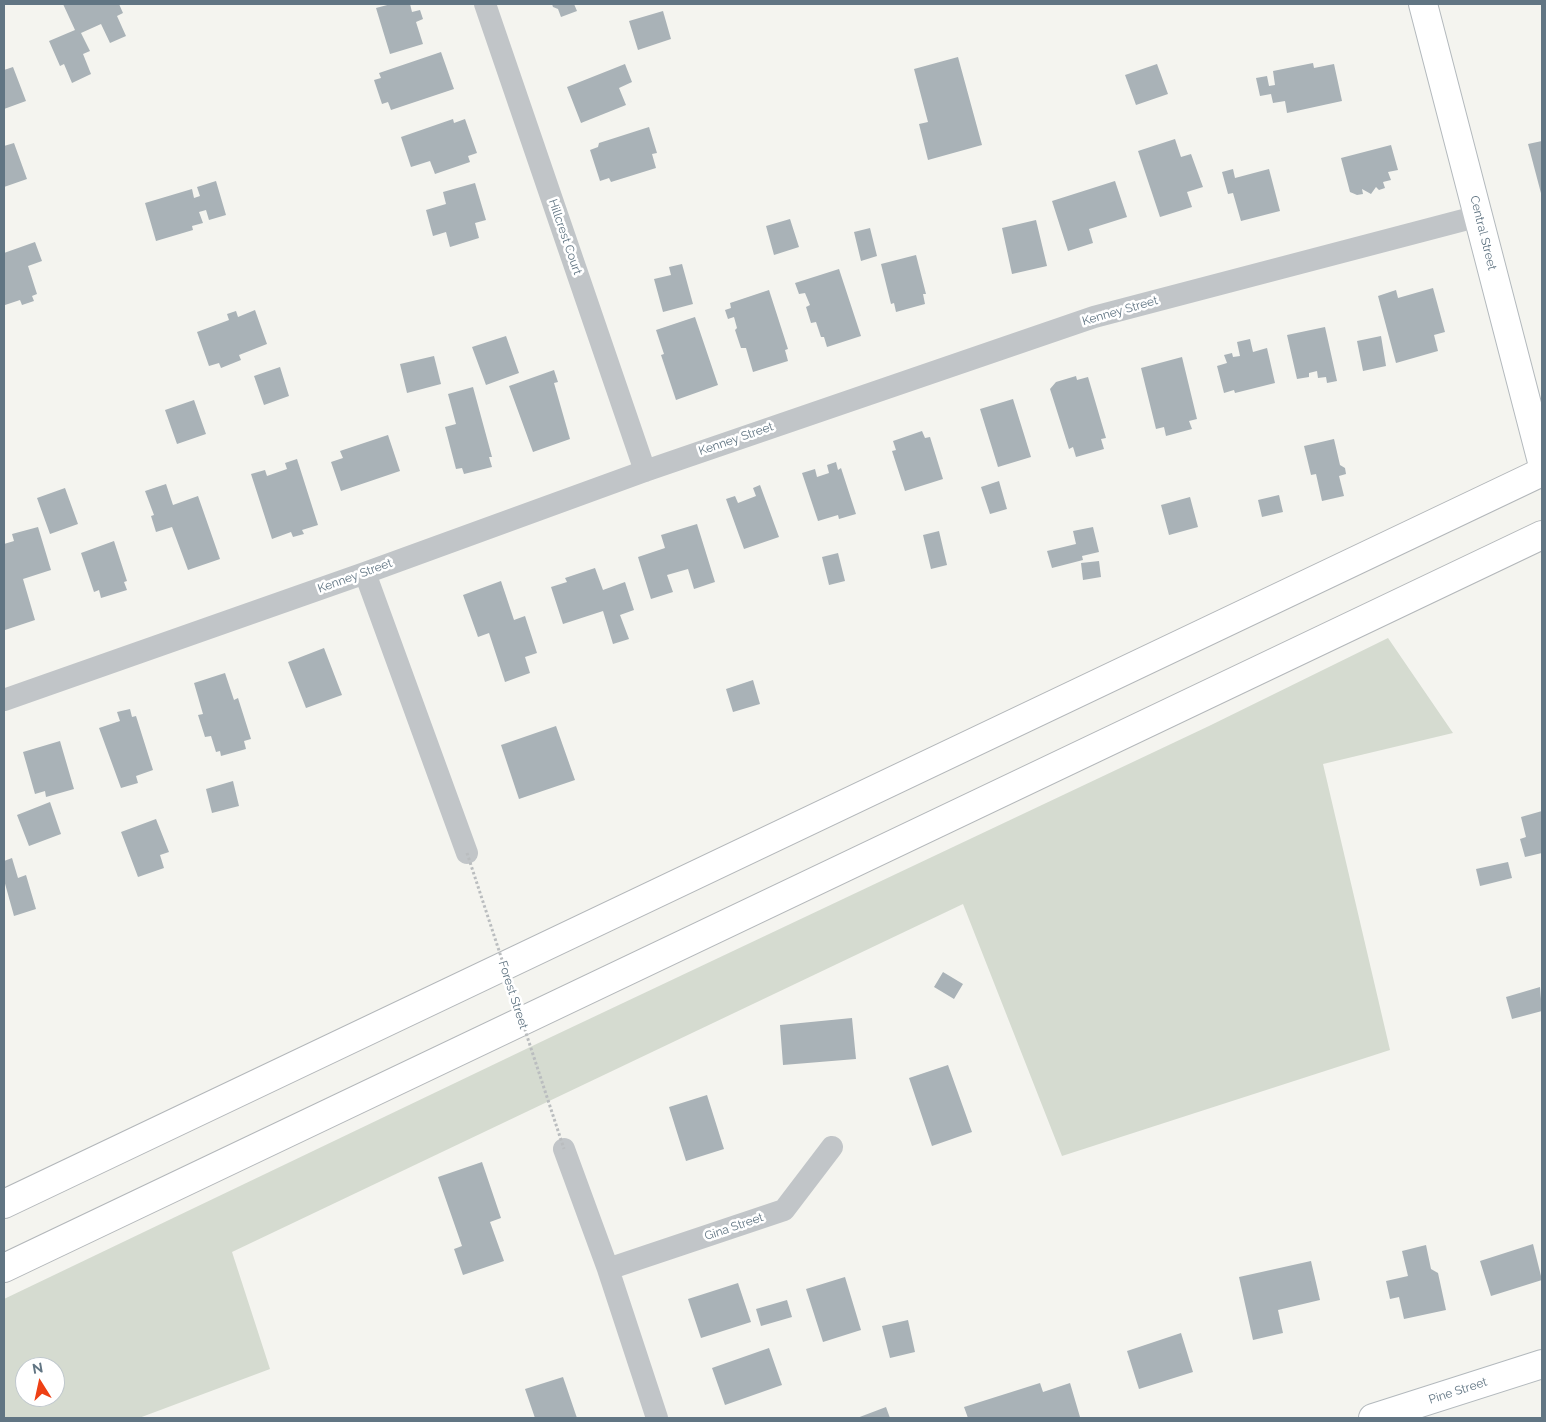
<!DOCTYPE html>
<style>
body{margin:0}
#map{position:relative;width:1546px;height:1422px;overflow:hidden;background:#f4f4ef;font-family:Raleway,sans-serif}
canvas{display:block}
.frame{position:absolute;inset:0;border:5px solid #617583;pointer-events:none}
.north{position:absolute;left:15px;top:1357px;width:50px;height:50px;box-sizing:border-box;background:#fff;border:1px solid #c0c8cd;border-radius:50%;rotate:350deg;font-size:14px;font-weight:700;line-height:20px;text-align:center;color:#617583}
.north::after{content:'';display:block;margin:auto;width:18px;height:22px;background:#ee4015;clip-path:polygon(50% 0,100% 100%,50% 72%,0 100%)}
</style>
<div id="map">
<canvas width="1546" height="1422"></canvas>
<div class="frame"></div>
<div class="north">N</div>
</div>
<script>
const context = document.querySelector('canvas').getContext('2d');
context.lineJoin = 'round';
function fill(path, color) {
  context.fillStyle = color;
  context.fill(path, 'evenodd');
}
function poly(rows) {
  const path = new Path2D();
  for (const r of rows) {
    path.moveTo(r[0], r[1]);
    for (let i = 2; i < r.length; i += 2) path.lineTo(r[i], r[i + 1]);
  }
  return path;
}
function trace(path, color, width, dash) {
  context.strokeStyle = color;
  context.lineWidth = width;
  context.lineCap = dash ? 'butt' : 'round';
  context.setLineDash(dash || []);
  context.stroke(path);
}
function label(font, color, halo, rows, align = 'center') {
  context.font = font + ' Raleway,sans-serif';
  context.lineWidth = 5;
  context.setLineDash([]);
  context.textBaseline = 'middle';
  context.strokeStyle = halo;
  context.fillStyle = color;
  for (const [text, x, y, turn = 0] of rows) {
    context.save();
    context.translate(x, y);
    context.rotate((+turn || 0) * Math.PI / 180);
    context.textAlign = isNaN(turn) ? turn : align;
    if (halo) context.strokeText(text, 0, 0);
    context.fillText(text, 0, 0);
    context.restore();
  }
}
const green = poly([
 [1388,638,1453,733,1323,764,1390,1050,1062,1156,963,904,232,1252,270,1369,139,1418,4,1418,4,1299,549,1038,1209,726],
 [25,1367,55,1367,55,1397,25,1397]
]);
const building = poly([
 [63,4,119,4,123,13,117,16,126,36,110,43,101,24,81,33,90,51,83,54,91,74,72,83,64,64,60,66,49,41,75,30],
 [391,4,410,4,412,12,420,10,423,19,416,22,423,44,390,54,376,8],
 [552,4,574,4,577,11,561,17,558,9,553,7],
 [663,11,671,39,638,50,629,21],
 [441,52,454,89,391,110,388,102,382,104,374,80,381,78,379,73],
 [958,57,982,145,928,160,919,124,928,122,914,69],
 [1313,63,1314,68,1334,64,1342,101,1287,113,1285,101,1273,103,1271,94,1260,96,1256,78,1267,76,1269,86,1275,85,1273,71],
 [625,64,632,82,619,88,626,105,581,123,567,87],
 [1157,64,1168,94,1136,105,1125,75],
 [13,67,26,101,4,109,4,70],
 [453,119,454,123,465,119,477,153,468,156,470,162,435,174,430,161,411,167,401,137],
 [649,127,657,153,652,154,656,168,611,182,609,178,600,181,590,150,598,147,599,143],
 [1175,139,1181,157,1191,154,1203,187,1187,192,1192,207,1160,217,1138,151],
 [1542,141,1542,197,1528,144],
 [14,143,27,179,4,187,4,146],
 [1391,145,1398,170,1388,172,1391,180,1383,182,1385,188,1379,190,1376,187,1371,194,1362,189,1363,194,1357,195,1350,192,1341,158],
 [1233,169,1235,178,1269,169,1280,211,1241,221,1233,193,1228,194,1222,172],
 [216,181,226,215,209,220,206,210,199,212,203,223,192,226,193,230,156,241,145,203,192,189,194,198,200,196,197,187],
 [1115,181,1127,217,1089,229,1093,243,1068,251,1052,201],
 [475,183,486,220,475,223,479,238,450,247,446,232,433,236,426,210,446,204,443,192],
 [790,219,799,247,774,255,766,226],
 [1036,220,1047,266,1012,274,1002,228],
 [870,228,877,256,861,261,854,232],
 [35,242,42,261,28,266,37,294,32,296,34,301,22,305,20,300,5,305,4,253],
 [916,255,926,294,923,294,925,304,896,312,894,303,891,304,881,264],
 [682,264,693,304,663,312,654,279,671,275,669,267],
 [839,269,861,336,827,347,824,337,821,337,816,322,811,323,806,307,810,305,805,293,799,294,795,283],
 [1433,288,1445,332,1434,335,1438,351,1396,363,1378,296,1396,290,1398,298],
 [769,290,788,349,785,350,788,361,753,372,746,348,741,348,735,330,737,328,734,317,728,319,725,310,731,308,730,303],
 [255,310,267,344,239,355,241,360,221,368,219,363,209,366,197,332,229,320,227,314,236,311,238,317],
 [695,317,718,385,676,400,661,355,664,354,656,330],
 [1325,327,1337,381,1327,383,1326,377,1318,378,1317,371,1309,373,1309,377,1297,379,1287,335],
 [506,336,519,373,486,385,472,347],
 [1381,336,1386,366,1363,371,1357,341],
 [1250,339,1253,352,1267,348,1275,383,1235,393,1234,390,1224,393,1217,366,1227,363,1224,355,1232,353,1233,357,1240,356,1237,342],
 [434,356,441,384,407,393,400,364],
 [1182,357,1197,419,1189,421,1192,429,1166,436,1164,427,1156,429,1141,368],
 [280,367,289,396,264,405,254,376],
 [554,370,558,382,554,383,570,439,533,452,509,386],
 [1076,376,1077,380,1088,377,1106,438,1101,439,1104,449,1076,457,1073,447,1069,449,1050,389,1056,382],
 [473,387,492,457,489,457,492,467,464,474,462,468,456,469,445,427,456,424,448,394],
 [1013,399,1031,457,998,467,980,409],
 [194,400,206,434,177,444,165,410],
 [922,431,925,438,930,437,943,479,905,491,892,451,896,450,893,441],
 [388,435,400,471,341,491,331,462,343,458,340,451],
 [1334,439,1340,465,1345,468,1346,474,1339,476,1344,496,1322,501,1316,474,1311,475,1304,446],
 [297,459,318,525,302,530,304,534,293,537,291,532,272,539,251,474,265,470,267,476,287,469,285,463],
 [836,462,838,470,841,468,856,514,839,519,838,515,818,521,802,473,815,469,817,477,829,473,827,465],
 [999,481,1007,509,990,514,981,487],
 [166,484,173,505,198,496,220,559,188,570,172,527,156,532,151,516,154,515,145,491],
 [760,485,779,537,744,549,726,499,735,496,738,503,756,496,753,488],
 [65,488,78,524,50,534,37,498],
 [1279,495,1283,512,1262,517,1258,500],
 [1190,497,1198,527,1169,535,1161,505],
 [697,524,715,582,694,589,688,569,667,575,673,592,651,599,638,557,665,548,661,535],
 [38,527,51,570,23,579,35,620,5,630,4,544,14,541,12,534],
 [1093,527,1099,552,1082,556,1083,560,1052,568,1047,551,1076,544,1073,531],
 [939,531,947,565,931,569,923,535],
 [114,541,127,581,124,582,127,590,101,598,99,590,94,592,81,553],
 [838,553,845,581,829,585,822,557],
 [1099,561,1101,577,1083,580,1081,563],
 [595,568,603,590,625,582,634,610,620,615,629,639,613,644,603,611,563,624,551,587,567,582,565,578],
 [501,581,514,620,525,616,537,653,525,657,530,673,505,682,489,633,478,637,463,595],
 [324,648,342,695,306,708,288,662],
 [225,673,234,700,238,698,251,739,244,741,246,749,221,756,220,751,216,752,211,736,205,737,198,715,203,714,194,683],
 [753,680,760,704,733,712,726,689],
 [130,709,132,717,136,716,153,770,136,776,138,783,121,788,99,728,120,721,117,712],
 [556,726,575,780,519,799,501,745],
 [60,741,74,789,46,797,45,791,35,794,23,752],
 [233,781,239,806,212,813,206,789],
 [50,802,61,834,29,846,17,815],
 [1542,811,1542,853,1525,857,1520,839,1526,837,1521,817],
 [156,819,169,852,160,855,164,868,138,877,121,832],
 [12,858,18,878,26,875,36,909,14,916,4,880,4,861],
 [1508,862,1512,878,1480,886,1476,869],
 [943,972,963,984,954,999,934,987],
 [1540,987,1542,1011,1512,1019,1506,997],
 [852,1018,856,1059,783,1065,780,1025],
 [948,1065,972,1132,932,1146,909,1078],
 [707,1095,724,1149,686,1161,669,1107],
 [482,1162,501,1218,490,1222,504,1261,463,1275,454,1249,462,1246,438,1177],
 [1533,1244,1542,1280,1491,1296,1480,1261],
 [1426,1245,1431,1269,1438,1273,1446,1310,1404,1319,1399,1297,1390,1299,1386,1281,1408,1276,1402,1251],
 [1311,1261,1320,1300,1278,1310,1283,1333,1253,1340,1239,1277],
 [845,1277,861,1330,823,1342,806,1289],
 [738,1283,751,1322,701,1338,688,1299],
 [787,1300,792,1317,761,1326,756,1309],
 [908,1320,915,1352,890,1358,882,1326],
 [1181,1333,1193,1372,1139,1389,1127,1351],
 [769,1348,782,1385,725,1405,712,1368],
 [563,1377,577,1418,535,1418,525,1389],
 [1040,1383,1043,1392,1070,1383,1080,1417,968,1418,964,1407],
 [886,1407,890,1418,857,1418]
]);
const street = poly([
 [485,4,645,471],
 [365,573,467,853],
 [4,700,365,573,645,471,1094,317,1479,216],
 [564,1149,608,1269,657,1418],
 [608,1269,784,1210,832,1147]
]);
const secondary = poly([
 [1423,4,1542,462],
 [1373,1418,1542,1364]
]);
const highway = poly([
 [4,1204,1542,472],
 [4,1268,1542,535]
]);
const pathBridge = poly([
 [467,853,564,1149]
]);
const streetNames = [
 ["Central Street",1483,233,76],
 ["Hillcrest Court",565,237,71],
 ["Kenney Street",1120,311,-16],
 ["Kenney Street",736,439,-19],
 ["Kenney Street",355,576,-20],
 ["Forest Street",513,995,72],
 ["Gina Street",734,1227,-19],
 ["Pine Street",1458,1391,-18]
];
fill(green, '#d5dbd0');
fill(building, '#a9b2b7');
trace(secondary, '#b3b9bd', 30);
trace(highway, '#b3b7ba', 30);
trace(street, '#c1c5c8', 22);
trace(secondary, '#fff', 28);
trace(highway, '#fff', 28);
trace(pathBridge, '#babdbf', 3, [2.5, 2.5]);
label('12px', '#617583', '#fff', streetNames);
</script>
